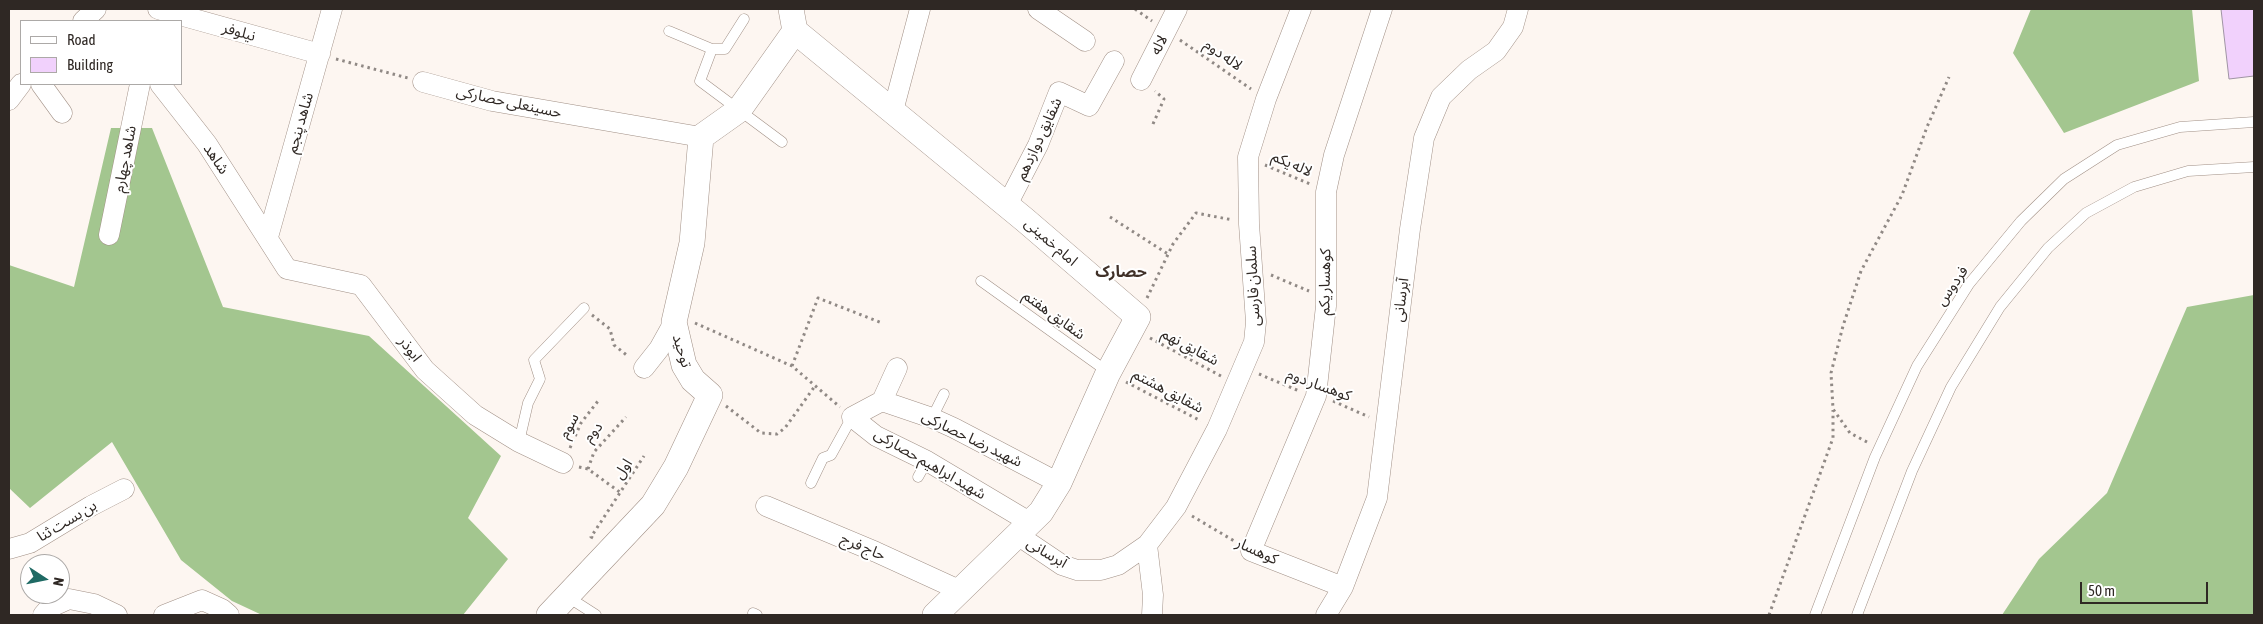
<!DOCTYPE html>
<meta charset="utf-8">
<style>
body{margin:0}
#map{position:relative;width:2263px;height:624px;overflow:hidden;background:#fdf6f1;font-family:"Asap Condensed",sans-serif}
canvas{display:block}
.frame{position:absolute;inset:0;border:10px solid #2f2824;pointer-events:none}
.legend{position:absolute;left:20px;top:20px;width:162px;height:65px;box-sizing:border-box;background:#fff;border:1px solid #aca9a7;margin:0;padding:6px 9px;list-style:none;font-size:15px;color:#2f2824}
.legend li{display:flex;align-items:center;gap:10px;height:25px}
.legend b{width:25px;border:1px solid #aca9a7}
.north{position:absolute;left:20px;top:554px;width:50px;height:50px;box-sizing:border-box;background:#fff;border:1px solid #aca9a7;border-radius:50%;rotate:101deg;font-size:14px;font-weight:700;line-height:20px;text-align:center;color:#2f2824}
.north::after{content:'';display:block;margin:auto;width:18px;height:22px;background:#1f6a64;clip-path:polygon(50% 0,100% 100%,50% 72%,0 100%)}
.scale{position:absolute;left:2080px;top:582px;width:128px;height:22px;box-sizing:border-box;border:2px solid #2f2824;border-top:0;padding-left:6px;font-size:15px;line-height:18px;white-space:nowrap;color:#2f2824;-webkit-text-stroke:4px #fff;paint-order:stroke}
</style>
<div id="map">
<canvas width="2263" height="624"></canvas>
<div class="frame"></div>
<ul class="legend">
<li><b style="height:6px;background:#fff"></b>Road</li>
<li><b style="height:14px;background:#f1d1fc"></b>Building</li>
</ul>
<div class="north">N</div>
<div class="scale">50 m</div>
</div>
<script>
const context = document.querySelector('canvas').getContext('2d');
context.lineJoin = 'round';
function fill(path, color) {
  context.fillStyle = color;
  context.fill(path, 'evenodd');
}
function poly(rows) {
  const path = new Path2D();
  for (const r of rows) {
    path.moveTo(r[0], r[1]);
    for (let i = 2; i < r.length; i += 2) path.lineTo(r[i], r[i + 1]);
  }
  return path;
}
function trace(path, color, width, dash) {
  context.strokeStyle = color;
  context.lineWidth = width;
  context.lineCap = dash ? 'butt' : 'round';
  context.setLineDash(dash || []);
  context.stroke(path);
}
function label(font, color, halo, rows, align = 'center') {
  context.font = font + ' "Asap Condensed","Noto Sans Arabic",sans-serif';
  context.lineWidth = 4;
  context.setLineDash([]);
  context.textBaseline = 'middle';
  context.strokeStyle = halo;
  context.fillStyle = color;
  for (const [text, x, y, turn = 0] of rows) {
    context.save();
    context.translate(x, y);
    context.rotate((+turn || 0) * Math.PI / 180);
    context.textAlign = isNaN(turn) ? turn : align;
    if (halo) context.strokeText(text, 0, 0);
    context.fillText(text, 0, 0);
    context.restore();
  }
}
const forest = poly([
 [2031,9,2192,9,2199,81,2064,133,2013,53],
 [111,128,152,128,223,307,369,336,501,456,468,518,508,559,463,615,262,615,232,601,181,560,112,442,30,508,9,488,9,265,74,287],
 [2254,295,2254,615,2002,615,2039,559,2107,493,2187,307]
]);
const building = poly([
 [2221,9,2254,9,2254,76,2229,79,2221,9]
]);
const path = poly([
 [1135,9,1152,21],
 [1180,40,1251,89],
 [336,59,408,78],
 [1153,124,1164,99,1155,91],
 [1265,165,1310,184],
 [1110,217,1168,254],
 [1271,275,1309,291],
 [1147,298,1173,244,1196,213,1233,220],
 [592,315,610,329,614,345,629,357],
 [695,323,792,366,840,407],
 [1150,338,1221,376],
 [792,366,818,298,882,323],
 [1259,374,1299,391],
 [1126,382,1201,421],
 [1333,401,1369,417],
 [726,406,761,433,777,434,785,428,815,386],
 [1867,442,1850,433,1833,409,1831,373,1843,326,1861,271,1902,195,1927,127,1949,77],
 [570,448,581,423,598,401],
 [579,467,588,469,621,493],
 [588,469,594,452,626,417],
 [1192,516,1236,542],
 [593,538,591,537,644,456],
 [1769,615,1833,438,1833,410]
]);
const service = poly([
 [669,31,712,49,700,81,782,142],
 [712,49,725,49,744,19],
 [981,281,1108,372],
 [932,418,944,394],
 [519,442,528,403,540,379,534,360,584,308],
 [918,477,927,461],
 [811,483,823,458,831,455,852,417],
 [568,597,596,615],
 [753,613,757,615],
 [1815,615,1875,457,1917,366,1969,284,2021,221,2064,179,2117,145,2180,127,2254,122],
 [1857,615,1912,471,1951,387,2000,307,2048,248,2086,213,2134,187,2188,171,2254,167]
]);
const minor = poly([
 [158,9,320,54],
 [1038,9,1085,41],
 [83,21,96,9],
 [1141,80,1177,9],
 [423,82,492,101,701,137],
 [41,84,62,113],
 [160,84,207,144,287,269,361,285,425,370,475,415,519,442,563,463],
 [9,100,21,84],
 [893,111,920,9],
 [1007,205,1038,145,1059,92,1089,106,1114,61],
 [109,235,140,84],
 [268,237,332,9],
 [644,368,659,349,674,322],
 [897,368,882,401,852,417,876,436,927,461,1031,523],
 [882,401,932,418,954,428,1059,483],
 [766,506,876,552,959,590],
 [1019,536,1062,565,1077,570,1101,570,1118,565,1147,545,1176,507,1217,429,1254,342,1256,322,1249,224,1248,157,1266,99,1301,9],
 [1147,545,1153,595,1152,615],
 [9,549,30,543,91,506,124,489],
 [1343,587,1251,551,1316,396,1326,306,1326,192,1334,155,1382,9],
 [43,615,49,608,69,599,94,604,117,615],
 [164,615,202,600,222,609,229,615],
 [1326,615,1343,587,1377,498,1410,229,1424,138,1441,97,1469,70,1496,51,1513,27,1518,9]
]);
const tertiary = poly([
 [791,9,795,31],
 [795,31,1025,220,1138,317,1108,373,1059,483,1041,512,935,615],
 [549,615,653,505,676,467,710,395,693,380,684,365,674,322,692,243,701,137,739,110,795,31]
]);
const streetNames = [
 ["نیلوفر",239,32,16],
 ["لاله",1159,45,-63],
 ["لاله دوم",1223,55,35],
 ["حسینعلی حصارکی",509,102,12],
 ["شاهد پنجم",300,123,-74],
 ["شقایق دوازدهم",1039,139,-65],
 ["شاهد چهارم",125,159,-79],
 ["شاهد",216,159,56],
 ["لاله یکم",1292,164,24],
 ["امام خمینی",1051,242,41],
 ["کوهسار یکم",1325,282,-89],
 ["سلمان فارسی",1253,286,-93],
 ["فردوس",1952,286,-55],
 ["آبرسانی",1401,300,-83],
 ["شقایق هفتم",1054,315,36],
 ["شقایق نهم",1190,347,28],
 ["ابوذر",410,349,53],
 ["توحید",682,351,73],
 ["کوهسار دوم",1319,385,20],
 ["شقایق هشتم",1168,391,28],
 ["سوم",569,426,-62],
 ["دوم",593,432,-50],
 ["شهید رضا حصارکی",972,439,26],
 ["شهید ابراهیم حصارکی",930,464,30],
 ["اول",623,469,-57],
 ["بن بست ثنا",67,521,-31],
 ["حاج فرج",863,547,23],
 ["کوهسار",1257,551,25],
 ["آبرسانی",1047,553,31]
];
const neighbourhoodNames = [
 ["حصارک",1121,272]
];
fill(forest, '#a3c68f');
fill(building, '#f1d1fc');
trace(building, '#9f94a3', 1);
trace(service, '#a19086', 11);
trace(minor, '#a19086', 21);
trace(tertiary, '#a19086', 26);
trace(path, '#908985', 3, [2.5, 4]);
trace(service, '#fff', 10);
trace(minor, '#fff', 20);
trace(tertiary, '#fff', 25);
label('15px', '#2f2824', '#fff', streetNames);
label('bold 16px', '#403129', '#fff', neighbourhoodNames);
</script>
